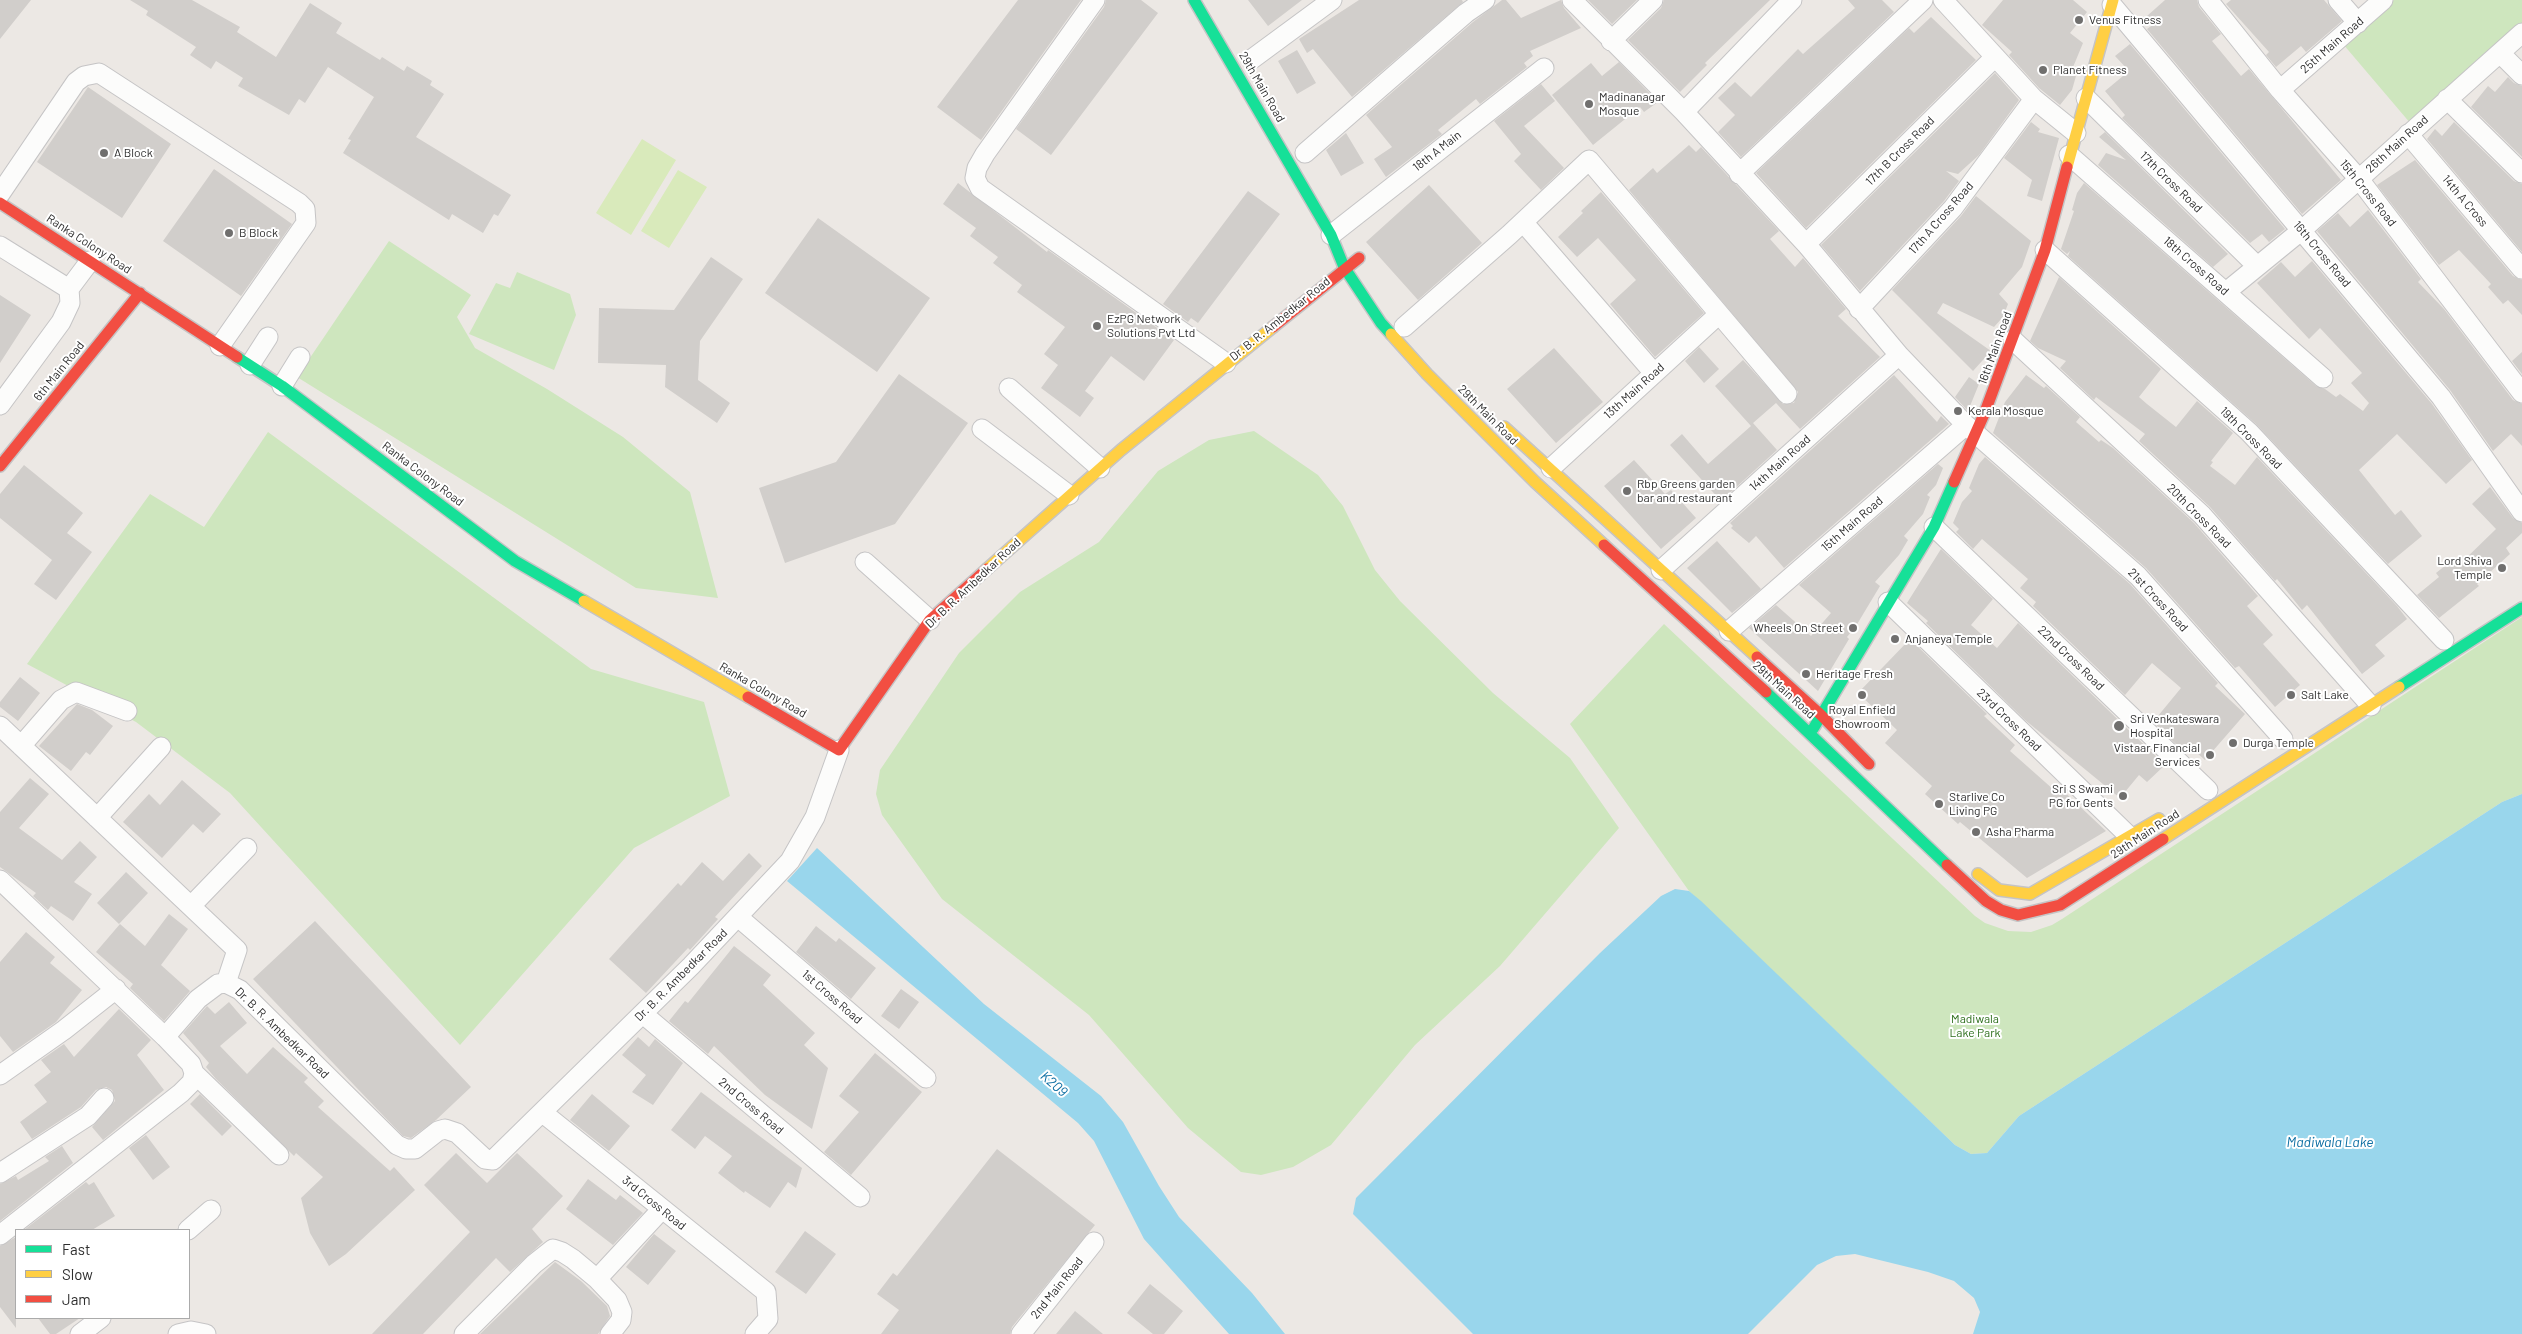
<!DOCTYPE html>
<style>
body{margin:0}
#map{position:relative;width:2522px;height:1334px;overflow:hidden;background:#ece8e4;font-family:Barlow,sans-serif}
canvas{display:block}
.legend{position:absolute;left:15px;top:1229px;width:175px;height:90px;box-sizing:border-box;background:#fff;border:1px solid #ababab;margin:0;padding:6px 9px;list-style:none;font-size:15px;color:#2e2e2e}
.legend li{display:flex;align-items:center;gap:10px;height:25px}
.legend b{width:25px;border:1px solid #ababab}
</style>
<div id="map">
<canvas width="2522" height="1334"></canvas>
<ul class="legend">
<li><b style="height:6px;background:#16e098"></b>Fast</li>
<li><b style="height:6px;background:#ffcf43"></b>Slow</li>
<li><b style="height:6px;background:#f24e42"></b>Jam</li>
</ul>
</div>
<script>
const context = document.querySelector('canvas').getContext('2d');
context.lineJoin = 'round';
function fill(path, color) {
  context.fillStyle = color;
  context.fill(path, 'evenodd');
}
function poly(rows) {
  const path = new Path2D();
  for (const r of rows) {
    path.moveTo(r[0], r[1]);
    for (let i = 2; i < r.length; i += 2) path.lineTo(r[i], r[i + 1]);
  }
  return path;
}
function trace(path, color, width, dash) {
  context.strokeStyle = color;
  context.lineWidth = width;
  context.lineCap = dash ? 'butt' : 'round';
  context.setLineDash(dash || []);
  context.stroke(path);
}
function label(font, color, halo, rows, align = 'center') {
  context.font = font + ' Barlow,sans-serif';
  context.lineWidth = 4;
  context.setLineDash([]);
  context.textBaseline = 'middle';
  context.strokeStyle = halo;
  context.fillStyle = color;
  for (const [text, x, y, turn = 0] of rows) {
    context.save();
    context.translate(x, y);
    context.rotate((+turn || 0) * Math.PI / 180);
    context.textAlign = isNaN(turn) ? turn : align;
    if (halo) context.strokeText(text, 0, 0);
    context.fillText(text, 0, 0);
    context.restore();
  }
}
const green = poly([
 [2394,0,2522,0,2522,27,2411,124,2343,44],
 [389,241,471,295,457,317,475,348,547,389,623,437,690,492,718,598,636,588,297,377],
 [517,272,570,294,576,315,554,370,469,334,496,283,510,288],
 [1254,431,1318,475,1343,506,1375,570,1400,601,1493,693,1570,758,1619,828,1500,966,1415,1045,1331,1145,1293,1167,1261,1175,1241,1172,1188,1128,1089,1015,942,899,882,815,876,794,880,770,959,653,1020,592,1099,542,1158,471,1209,440],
 [268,432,591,669,704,702,730,796,634,848,460,1045,230,793,136,722,27,664,150,494,204,527],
 [2522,617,2522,794,2502,802,2019,1116,1987,1153,1971,1154,1955,1145,1689,891,1570,724,1664,624,1975,916,1985,923,2008,931,2031,932,2052,925,2062,919]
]);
const pitch = poly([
 [642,139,676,160,631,235,596,213],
 [678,170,707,187,669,248,641,231]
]);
const water = poly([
 [2522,794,2522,1334,1973,1334,1980,1312,1974,1298,1954,1281,1928,1272,1855,1254,1836,1256,1817,1265,1748,1334,1473,1334,1353,1214,1356,1198,1600,953,1661,896,1675,889,1689,891,1701,901,1955,1145,1971,1154,1987,1153,2019,1116,2502,802],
 [817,848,984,1004,1101,1096,1123,1122,1159,1186,1179,1217,1252,1293,1285,1334,1229,1334,1144,1239,1094,1141,1078,1123,787,881]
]);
const building = poly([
 [0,0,31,0,0,39],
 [130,0,192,0,240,27,237,32,276,57,310,3,342,23,336,33,380,60,382,57,404,71,407,66,432,81,430,85,444,94,416,137,511,195,498,216,494,214,483,233,452,214,449,220,343,153,351,140,348,139,374,97,328,67,305,103,299,99,289,115,238,86,243,78,216,61,211,69,190,55,196,47,146,15,148,11],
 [1018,0,1081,0,981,140,937,107],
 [1106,0,1141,0,1158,13,1051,155,1016,129,1104,7],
 [1248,0,1302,0,1268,26],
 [1359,0,1462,0,1463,2,1352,97,1313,49,1307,53,1299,39],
 [1502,0,1506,0,1521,18,1561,0,1564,8,1581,28,1530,51,1533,56,1524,63,1527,67,1480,104,1476,99,1438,130,1442,134,1386,177,1374,159,1392,147,1366,115,1473,22],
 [1588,0,1637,0,1612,24],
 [1664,0,1770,0,1705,63,1707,65,1680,92,1628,40,1661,8],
 [1848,0,1882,0,1894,12,1741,157,1718,132,1735,115,1718,98,1735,82,1751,97,1798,49,1803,54,1855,8],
 [2003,0,2073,0,2087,12,2070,33,2083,43,2071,72,2076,76,2072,90,2060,105,2039,88,2009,55,2012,52,1982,25],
 [2165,0,2197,0,2199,7,2221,34,2212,41,2241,76,2249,69,2341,180,2302,214,2147,29,2154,24,2147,16],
 [2231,0,2324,0,2342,21,2306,52,2301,46,2276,67,2266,55,2269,52,2226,4],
 [1931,17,1976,60,1806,228,1756,173,1909,28,1914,33],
 [2130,44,2285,229,2269,242,2262,234,2250,243,2122,118,2125,115,2105,91,2129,71,2115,56],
 [1297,50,1316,83,1297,94,1278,61],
 [1619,62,1658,102,1644,112,1640,107,1593,145,1552,95,1591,63,1602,76],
 [1995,73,2019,100,1979,155,1958,174,1946,171,1959,181,1944,201,1860,291,1821,245],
 [2508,77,2514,83,2522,86,2522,157,2471,107,2488,86,2495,92],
 [1541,84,1555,101,1524,126,1564,168,1541,190,1514,161,1521,154,1494,121],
 [88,87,171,144,122,218,37,162],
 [2031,122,2040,129,2038,132,2059,138,2042,201,2027,196,2032,180,2004,158],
 [2454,122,2514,181,2522,184,2522,252,2427,139,2435,129,2442,136],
 [2105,132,2228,254,2213,267,2098,165,2106,153,2126,160,2099,137],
 [1346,133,1364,163,1341,176,1326,150],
 [1689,145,1696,152,1701,147,1779,231,1770,239,1795,267,1803,258,1846,309,1838,316,1880,357,1800,429,1776,403,1753,423,1777,450,1721,501,1670,445,1682,434,1708,464,1751,426,1715,386,1743,360,1783,404,1794,403,1798,392,1629,190,1653,168,1657,173],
 [2415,160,2513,276,2522,280,2522,315,2508,300,2503,304,2488,287,2491,284,2459,250,2439,265,2377,185],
 [214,169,292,224,241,296,163,241],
 [958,183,1047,252,1048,250,1174,340,1144,381,1111,356,1085,391,1094,398,1080,417,1041,388,1058,365,1044,354,1065,327,1017,292,1022,285,993,263,998,257,970,236,976,228,943,204],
 [2084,183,2316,386,2325,389,2336,397,2340,394,2363,411,2369,403,2351,383,2362,373,2320,328,2309,339,2257,283,2281,262,2295,277,2312,261,2432,404,2472,460,2446,484,2397,434,2359,470,2395,515,2401,510,2422,536,2388,564,2256,424,2068,256,2070,251,2067,254,2061,249,2074,211,2072,210,2077,193],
 [1429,185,1482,243,1418,300,1366,242],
 [1248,191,1280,214,1198,323,1191,318,1188,322,1163,304],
 [1601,192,1704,313,1655,357,1610,304,1636,280,1598,238,1577,257,1558,237,1583,213,1581,211],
 [1976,196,2031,241,2022,267,1999,294,2008,304,2003,317,1994,327,1943,303,1937,313,1991,351,1973,371,1892,290,1961,216],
 [2368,210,2421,279,2418,282,2444,309,2513,400,2522,404,2522,446,2511,434,2493,451,2450,390,2317,231,2338,213,2350,227],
 [818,218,930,298,877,372,765,293],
 [711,257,743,279,700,341,698,380,730,403,717,423,665,387,666,365,598,363,599,308,674,310],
 [2059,277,2161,369,2139,397,2147,404,2176,427,2197,401,2233,433,2211,461,2213,462,2210,466,2235,485,2257,457,2397,606,2407,619,2375,645,2385,656,2362,674,2307,605,2302,610,2277,579,2275,581,2210,507,2139,441,2145,434,2096,397,2094,400,2060,368,2066,361,2038,348,2030,341],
 [0,295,31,315,0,363],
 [1699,347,1719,369,1704,383,1685,361],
 [1554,348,1603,402,1556,443,1507,389],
 [2522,352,2522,374,2512,361],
 [899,374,968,423,895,524,785,563,759,488,836,462],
 [1894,375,1937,422,1941,416,1949,424,1784,568,1756,536,1749,543,1731,528,1733,526,1730,523],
 [2026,375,2044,388,2046,386,2080,417,2076,422,2099,442,2101,440,2113,448,2194,523,2258,596,2247,606,2273,635,2263,644,2300,685,2275,707,2239,666,2235,668,2146,568,1993,433,2005,402],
 [1969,377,1979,384,1968,411,1955,397],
 [1985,457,2130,584,2218,683,2215,686,2245,714,2205,760,2188,745,2182,750,2153,722,2181,688,2152,663,2125,695,2033,606,2036,602,2020,588,2028,579,1982,539,1973,549,1956,532,1959,529,1953,523,1962,502,1972,491,1969,488,1979,464],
 [1634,460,1665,494,1671,490,1696,518,1661,549,1604,486],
 [1938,464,1943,468,1936,485,1927,495,1930,497,1923,514,1904,536,1908,540,1899,555,1875,582,1880,586,1856,626,1847,637,1849,639,1818,691,1749,628,1776,605,1811,636,1831,613,1799,585],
 [24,465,83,513,67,533,92,552,56,600,34,584,52,560,0,518,0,494],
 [2490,487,2513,518,2522,523,2522,533,2506,548,2510,554,2477,584,2479,586,2439,618,2417,595,2439,577,2436,573,2456,557,2461,563,2496,529,2472,504],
 [1717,541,1761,589,1732,613,1687,568],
 [1941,549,1993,599,1971,625,1997,648,2018,623,2165,765,2147,782,2139,775,2120,798,2025,720,1926,623,1928,621,1907,603],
 [1910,639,1987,714,1984,716,2015,745,2010,751,2054,790,2058,786,2106,831,2027,878,1960,822,1958,824,1925,794,1932,786,1885,743,1897,730,1858,693],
 [20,677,40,693,18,721,0,707,0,702],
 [77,704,92,710,113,726,90,755,86,752,71,771,39,746],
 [30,778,49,794,19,828,62,860,80,841,97,857,74,882,92,894,73,921,51,906,48,910,33,896,36,893,0,867,0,812],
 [182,780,221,814,203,833,193,824,162,858,123,822,149,794,160,805],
 [749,853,762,866,715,917,718,919,690,950,688,948,646,993,609,959,678,883,681,886,702,862,723,881],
 [126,872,148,893,119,924,97,903],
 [169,914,188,929,161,965,190,991,164,1021,130,988,133,984,96,952,120,924,145,946],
 [315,921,471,1087,436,1120,411,1138,403,1136,375,1107,253,979],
 [816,926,836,942,839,938,876,968,851,999,796,952],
 [26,932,55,957,50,963,82,990,56,1022,13,1052,0,1036,0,962],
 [734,946,771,975,763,985,815,1033,804,1045,828,1068,812,1129,765,1095,714,1046,708,1054,669,1021,685,1001,688,1003],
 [901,989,919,1002,899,1029,881,1016],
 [229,1002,247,1023,220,1046,247,1074,273,1047,308,1078,304,1082,324,1101,318,1107,390,1171,394,1167,415,1190,346,1254,329,1266,310,1233,301,1198,323,1177,296,1153,294,1156,216,1079,206,1067,209,1063,183,1033,207,1006,215,1014],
 [119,1009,151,1040,137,1055,164,1090,103,1140,92,1127,115,1101,112,1090,106,1087,96,1090,81,1107,32,1139,20,1122,47,1102,34,1085,51,1072,41,1060,64,1044,74,1057],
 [638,1037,649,1047,655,1039,683,1063,653,1105,632,1092,646,1075,622,1055],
 [875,1053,922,1092,851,1175,824,1152,859,1112,839,1096],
 [701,1092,802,1168,796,1188,788,1182,770,1208,745,1191,744,1193,718,1173,732,1156,705,1136,695,1149,671,1130],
 [200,1094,232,1126,222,1136,190,1104],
 [592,1094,630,1126,609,1151,570,1120],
 [146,1135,170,1167,153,1180,129,1148],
 [62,1146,73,1163,0,1221,0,1184,16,1176,18,1180,49,1161,45,1157],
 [997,1149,1095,1225,1012,1327,1010,1334,881,1334,899,1310,877,1294,893,1273,897,1276],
 [456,1153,487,1183,517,1153,563,1196,532,1229,543,1242,510,1272,496,1258,423,1334,372,1334,470,1232,424,1185],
 [588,1179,616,1200,620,1195,643,1213,613,1245,566,1209],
 [86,1182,89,1185,94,1182,115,1216,92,1230,24,1230],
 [805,1231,836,1254,806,1294,775,1272],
 [654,1234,676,1251,648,1285,626,1267],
 [16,1237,16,1328,0,1307,0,1246],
 [555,1262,581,1281,607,1306,610,1316,598,1334,480,1334],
 [1150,1284,1183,1311,1164,1334,1153,1334,1127,1313],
 [1075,1311,1103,1334,1056,1334],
 [38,1318,80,1318,56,1334,50,1334]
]);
const street = poly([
 [1095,0,985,154,977,168,975,178,980,188,1226,363],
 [1572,0,1684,112,1806,244,1899,355,1966,425],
 [1943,0,2034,99,2076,133],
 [2208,0,2280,90,2359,179,2522,393],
 [2338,0,2358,23],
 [2112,5,2441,397,2522,512],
 [1611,41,1653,0],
 [2500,53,2522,75],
 [1252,59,1332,0],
 [2280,90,2383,0],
 [2086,98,2257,266],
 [2447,99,2522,173],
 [1684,112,1792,0],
 [2408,134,2522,269],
 [1305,153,1466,13,1485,0],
 [2069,155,2323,378],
 [1739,174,1923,0],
 [0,194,76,82,84,76,99,73,299,203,305,209,306,223,220,346],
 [1523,222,1654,373],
 [1331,235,1544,68],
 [1806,244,1995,57],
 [0,246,69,289,70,303,61,322,0,405],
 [2045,250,2249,432,2444,640],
 [69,289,90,261],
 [2226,292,2302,230,2522,33],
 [1859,309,1953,208,2034,99],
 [1404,327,1509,235,1589,160,1787,394],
 [2013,340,2202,515,2371,706],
 [250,365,268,337],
 [282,386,300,357],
 [1009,388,1100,468],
 [982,429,1069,495],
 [1551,468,1718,315],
 [1934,527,2208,790],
 [865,562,930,620],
 [1661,570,1899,355],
 [1888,602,2130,837],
 [1729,631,1966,425,2138,576,2283,739],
 [0,726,237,950,226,983],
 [21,746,61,700,76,692,127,711],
 [97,818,161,747],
 [0,880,165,1037],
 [191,906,247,848],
 [738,917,926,1078],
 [643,1014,860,1197],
 [194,1073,279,1155],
 [0,1075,64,1030,116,989],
 [543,1113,766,1292,768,1319,755,1334],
 [0,1173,88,1116,104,1098],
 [188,1230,211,1210],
 [0,1235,181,1093,192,1082,194,1073,191,1064,165,1037,198,999,218,984,226,983,240,990,397,1145,406,1149,415,1149,438,1131,445,1129,457,1133,485,1159,493,1160,691,966,790,861,815,817,839,750],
 [597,1279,662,1209],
 [80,1334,101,1318],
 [178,1334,191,1331,206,1334],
 [464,1334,534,1264,553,1249,562,1252,573,1259,597,1279,617,1300,622,1312,621,1320,610,1334],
 [1021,1334,1094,1242]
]);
const fast = poly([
 [1194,0,1331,235,1344,267,1381,323,1391,334],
 [237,357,282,386,515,561,584,601],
 [2399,687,2522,608],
 [1766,692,1947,865],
 [1813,729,1934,527,1954,482]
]);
const slow = poly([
 [2067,167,2113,0],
 [1391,334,1427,374,1535,482,1604,545],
 [1504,427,1757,657],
 [987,569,1121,450,1273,327],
 [584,601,748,697],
 [2163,839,2399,687],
 [1978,874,1999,890,2030,894,2159,819]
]);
const jam = poly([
 [0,203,237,357],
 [1273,327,1359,258],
 [0,466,140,293],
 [1954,482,1985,412,2045,250,2067,167],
 [1604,545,1766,692],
 [1757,657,1821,715,1869,764],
 [748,697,839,750,930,620,987,569],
 [1947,865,1986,901,2001,910,2018,915,2060,905,2163,839]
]);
const markers = [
 [2079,20,5,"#706f6e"],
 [2043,70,5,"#706f6e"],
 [1589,104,5,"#706f6e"],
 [104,153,5,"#706f6e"],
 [229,233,5,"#706f6e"],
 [1097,326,5,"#706f6e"],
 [1958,411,5,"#706f6e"],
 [1627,491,5,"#706f6e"],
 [2502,568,5,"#706f6e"],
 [1853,628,5,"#706f6e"],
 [1895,639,5,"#706f6e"],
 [1806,674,5,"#706f6e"],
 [1862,695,5,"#706f6e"],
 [2291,695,5,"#706f6e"],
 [2119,726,6,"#706f6e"],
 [2233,743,5,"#706f6e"],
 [2210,755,5,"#706f6e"],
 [2123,796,5,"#706f6e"],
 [1939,804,5,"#706f6e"],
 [1976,832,5,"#706f6e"]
];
const poiNames = [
 ["Venus Fitness",2089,20],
 ["Planet Fitness",2053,70],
 ["Madinanagar",1599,97],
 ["Mosque",1599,111],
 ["A Block",114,153],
 ["B Block",239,233],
 ["EzPG Network",1107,319],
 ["Solutions Pvt Ltd",1107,333],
 ["Kerala Mosque",1968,411],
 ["Rbp Greens garden",1637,484],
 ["bar and restaurant",1637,498],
 ["Lord Shiva",2492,561,"right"],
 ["Temple",2492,575,"right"],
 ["Wheels On Street",1843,628,"right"],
 ["Anjaneya Temple",1905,639],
 ["Heritage Fresh",1816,674],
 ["Salt Lake",2301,695],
 ["Royal Enfield",1862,710,"center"],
 ["Showroom",1862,724,"center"],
 ["Sri Venkateswara",2130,719],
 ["Hospital",2130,733],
 ["Durga Temple",2243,743],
 ["Vistaar Financial",2200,748,"right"],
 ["Services",2200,762,"right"],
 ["Sri S Swami",2113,789,"right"],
 ["PG for Gents",2113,803,"right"],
 ["Starlive Co",1949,797],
 ["Living PG",1949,811],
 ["Asha Pharma",1986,832]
];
const streetNames = [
 ["25th Main Road",2332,45,-41],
 ["29th Main Road",1262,87,60],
 ["26th Main Road",2397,144,-42],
 ["18th A Main",1437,151,-38],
 ["17th B Cross Road",1900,151,-45],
 ["17th Cross Road",2171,182,44],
 ["15th Cross Road",2368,193,51],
 ["14th A Cross",2465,201,50],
 ["17th A Cross Road",1941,218,-49],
 ["Ranka Colony Road",89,244,33],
 ["16th Cross Road",2322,254,50],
 ["18th Cross Road",2196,266,41],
 ["Dr. B. R. Ambedkar Road",1280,319,-39],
 ["16th Main Road",1995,348,-70],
 ["6th Main Road",59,371,-51],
 ["13th Main Road",1634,391,-42],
 ["29th Main Road",1488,415,45],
 ["19th Cross Road",2251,438,45],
 ["14th Main Road",1780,463,-42],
 ["Ranka Colony Road",423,474,37],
 ["20th Cross Road",2199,516,45],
 ["15th Main Road",1852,524,-41],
 ["Dr. B. R. Ambedkar Road",973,583,-43],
 ["21st Cross Road",2158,600,47],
 ["22nd Cross Road",2071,658,44],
 ["Ranka Colony Road",763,690,30],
 ["29th Main Road",1784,690,42],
 ["23rd Cross Road",2009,720,44],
 ["29th Main Road",2145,834,-33],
 ["Dr. B. R. Ambedkar Road",681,975,-45],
 ["1st Cross Road",832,997,41],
 ["Dr. B. R. Ambedkar Road",282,1033,44],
 ["2nd Cross Road",751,1106,40],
 ["3rd Cross Road",654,1203,39],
 ["2nd Main Road",1057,1288,-51]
];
const parkNames = [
 ["Madiwala",1975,1019],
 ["Lake Park",1975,1033]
];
const waterNames = [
 ["K209",1054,1084,41],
 ["Madiwala Lake",2330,1142]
];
fill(green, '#cee6be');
fill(pitch, '#d9eabb');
fill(water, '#99d6ec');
fill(building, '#d1cecb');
trace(street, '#c5c4c5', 21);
trace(fast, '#c5c4c5', 14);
trace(slow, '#c5c4c5', 14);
trace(jam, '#c5c4c5', 14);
trace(street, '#fcfcfb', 19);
trace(fast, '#16e098', 11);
trace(slow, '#ffcf43', 11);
trace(jam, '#f24e42', 11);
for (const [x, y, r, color] of markers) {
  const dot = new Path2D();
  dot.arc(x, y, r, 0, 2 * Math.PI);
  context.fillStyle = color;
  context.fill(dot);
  trace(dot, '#fff', 2);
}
label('12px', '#2e2e2e', '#fff', poiNames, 'left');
label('12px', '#2e2e2e', '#fff', streetNames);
label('12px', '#2c6e1b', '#fff', parkNames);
label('italic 14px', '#0d6fa3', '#fff', waterNames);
</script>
